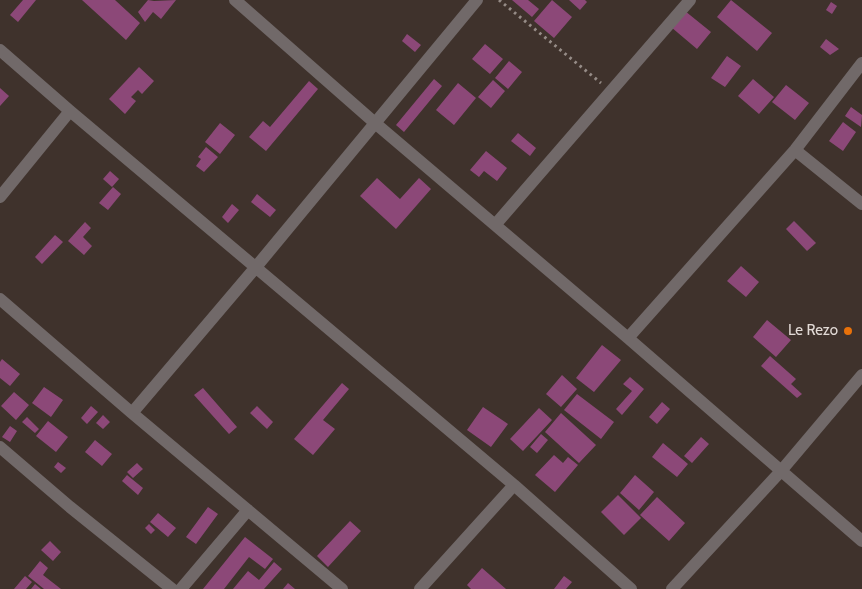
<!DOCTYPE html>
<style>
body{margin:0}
canvas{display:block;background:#3f322c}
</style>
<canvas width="862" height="589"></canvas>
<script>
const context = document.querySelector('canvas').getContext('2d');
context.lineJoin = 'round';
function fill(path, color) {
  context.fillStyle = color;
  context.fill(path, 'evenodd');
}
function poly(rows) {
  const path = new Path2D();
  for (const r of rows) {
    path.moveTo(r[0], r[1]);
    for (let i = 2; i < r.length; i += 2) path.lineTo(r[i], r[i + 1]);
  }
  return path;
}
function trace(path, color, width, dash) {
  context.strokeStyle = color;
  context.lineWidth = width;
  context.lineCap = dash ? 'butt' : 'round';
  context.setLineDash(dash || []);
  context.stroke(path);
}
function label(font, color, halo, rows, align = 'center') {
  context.font = font + ' Cabin,sans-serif';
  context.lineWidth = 5;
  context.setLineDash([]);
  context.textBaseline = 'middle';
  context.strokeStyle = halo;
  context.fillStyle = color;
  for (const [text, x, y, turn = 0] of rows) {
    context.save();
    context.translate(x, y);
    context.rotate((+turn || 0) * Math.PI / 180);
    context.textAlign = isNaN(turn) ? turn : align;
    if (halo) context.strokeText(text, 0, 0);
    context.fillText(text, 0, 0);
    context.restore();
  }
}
const building = poly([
 [23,0,36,0,18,22,10,15],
 [82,0,115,0,140,23,126,40],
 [148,0,154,1,176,0,161,19,153,12,145,22,138,12],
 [512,0,528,0,539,9,532,17],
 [552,0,572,17,554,38,534,21],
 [569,0,585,0,587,2,580,10],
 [731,0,772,33,757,51,717,17],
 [831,2,837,6,832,14,826,10],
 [685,11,711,32,697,49,671,27],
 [407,34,421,45,415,52,402,41],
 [826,39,839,49,830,55,820,47],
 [485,44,503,59,490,74,472,59],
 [727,56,741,66,725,87,711,78],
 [509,61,522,72,508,89,495,78],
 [139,67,154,81,142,94,138,90,131,97,136,101,125,114,109,99],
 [434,79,442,86,404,132,396,125],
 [753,79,774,97,759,114,738,96],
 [493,80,505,91,491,108,478,97],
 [309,81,318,89,266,151,249,137,263,121,270,127],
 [458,83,476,98,454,125,436,110],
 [786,85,809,103,795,120,772,102],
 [0,88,9,96,0,106],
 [851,107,862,115,861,127,845,116],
 [843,122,856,132,843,151,829,141],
 [220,123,235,135,220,154,205,142],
 [518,133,536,148,530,156,511,141],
 [206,147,218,157,204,172,196,166,201,159,198,157],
 [486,151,507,168,497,181,484,171,479,177,470,170],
 [110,171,119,179,112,187,103,179],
 [377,178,400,199,419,178,431,189,396,229,360,196],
 [113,187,121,194,108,210,99,203],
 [257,194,276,210,270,217,251,202],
 [232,204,239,210,228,223,222,217],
 [794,221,816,243,807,251,786,229],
 [85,222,91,228,83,237,92,246,84,255,68,241],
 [55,235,63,242,42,264,35,257],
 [741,266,759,282,746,297,727,281],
 [767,320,791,340,776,357,753,337],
 [602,345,621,360,594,392,576,378],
 [770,356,796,379,791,384,802,394,797,398,761,366],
 [2,359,20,374,10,386,0,378,0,362],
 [562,375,577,389,561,407,546,394],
 [630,377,644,389,622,415,616,409,632,391,623,384],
 [342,383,349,389,323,420,335,429,313,455,294,439],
 [44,387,63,400,51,417,32,403],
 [203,388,237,427,229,434,194,395],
 [14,392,29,405,16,420,1,406],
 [577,394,614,422,601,439,564,410],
 [662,402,670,409,657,424,649,417],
 [91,406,98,412,87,424,81,418],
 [257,406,273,422,267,429,250,413],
 [483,407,508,424,491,447,467,430],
 [539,408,552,420,523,451,510,439],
 [561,413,596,445,579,463,545,432],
 [103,415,110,422,103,429,96,423],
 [27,417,39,429,35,433,22,422],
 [48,421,68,437,56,452,36,436],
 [10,426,17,431,10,442,2,437],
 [541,434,548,440,537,453,530,447],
 [701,437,709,444,692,463,684,456],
 [95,440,112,454,102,466,85,452],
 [663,443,688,464,677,477,652,457],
 [554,455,563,463,568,457,578,465,555,492,535,475],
 [58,462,66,468,61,473,54,467],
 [137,463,143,469,133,478,127,472],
 [127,475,143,488,138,495,122,481],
 [635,475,654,492,639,510,620,493],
 [618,495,641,518,624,535,601,512],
 [657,497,685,523,669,541,640,515],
 [208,507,218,514,196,544,186,537],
 [158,513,176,528,168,537,150,522],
 [350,521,361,531,328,567,317,556],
 [149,524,155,530,151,534,145,528],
 [245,537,273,559,265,569,249,557,224,589,203,589],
 [50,541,61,552,53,561,41,550],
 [40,561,48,568,43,575,61,589,44,589,28,576],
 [274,562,282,569,264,589,233,589,248,571,259,580],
 [482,568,506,589,471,589,467,585],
 [25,576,32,582,26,589,14,589],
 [564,576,572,582,566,589,554,589],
 [288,583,295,589,283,589],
 [35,584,41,589,31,589]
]);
const path = poly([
 [499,0,601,83]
]);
const minor = poly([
 [235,0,375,123,628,338,862,541],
 [0,50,70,111,514,485,631,589],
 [795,150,862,204],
 [0,197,70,111],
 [495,225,690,0],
 [0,299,132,413,342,589],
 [628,338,795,150,862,63],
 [132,413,256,267,477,0],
 [0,447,70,507,172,589],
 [181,589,248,510],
 [420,589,514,485],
 [672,589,781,471,862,375]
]);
const markers = [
 [848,331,5,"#e8710a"]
];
const poiNames = [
 ["Le Rezo",838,331]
];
fill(building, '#8c4878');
trace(path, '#968c87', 3, [2.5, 4]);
trace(minor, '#716969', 12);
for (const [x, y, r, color] of markers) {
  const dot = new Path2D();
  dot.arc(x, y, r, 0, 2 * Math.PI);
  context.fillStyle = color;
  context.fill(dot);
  trace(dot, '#3f322c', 2);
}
label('15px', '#e2dad6', '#3f322c', poiNames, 'right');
</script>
